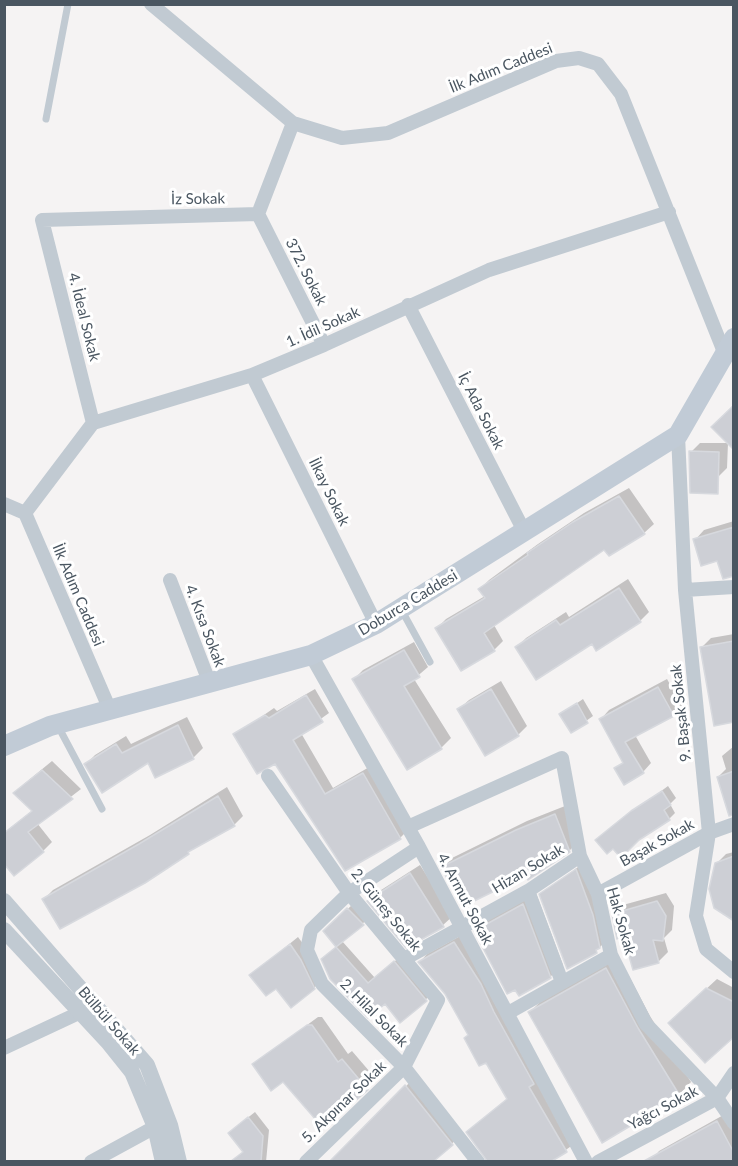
<!DOCTYPE html>
<meta charset="utf-8">
<style>
body{margin:0}
#map{position:relative;width:738px;height:1166px;overflow:hidden;background:#f5f3f3;font-family:Lato,sans-serif}
canvas{display:block}
.frame{position:absolute;inset:0;border:6px solid #4a5661;pointer-events:none}
</style>
<div id="map">
<canvas width="738" height="1166"></canvas>
<div class="frame"></div>
</div>
<script>
const context = document.querySelector('canvas').getContext('2d');
context.lineJoin = 'round';
function fill(path, color) {
  context.fillStyle = color;
  context.fill(path, 'evenodd');
}
function poly(rows) {
  const path = new Path2D();
  for (const r of rows) {
    path.moveTo(r[0], r[1]);
    for (let i = 2; i < r.length; i += 2) path.lineTo(r[i], r[i + 1]);
  }
  return path;
}
function trace(path, color, width, dash) {
  context.strokeStyle = color;
  context.lineWidth = width;
  context.lineCap = dash ? 'butt' : 'round';
  context.setLineDash(dash || []);
  context.stroke(path);
}
function label(font, color, halo, rows, align = 'center') {
  context.font = font + ' Lato,sans-serif';
  context.lineWidth = 6;
  context.setLineDash([]);
  context.textBaseline = 'middle';
  context.strokeStyle = halo;
  context.fillStyle = color;
  for (const [text, x, y, turn = 0] of rows) {
    context.save();
    context.translate(x, y);
    context.rotate((+turn || 0) * Math.PI / 180);
    context.textAlign = isNaN(turn) ? turn : align;
    if (halo) context.strokeText(text, 0, 0);
    context.fillText(text, 0, 0);
    context.restore();
  }
}
const shadow = poly([
 [700,443,728,443,727,468,703,492,691,452],
 [629,488,654,524,644,533,604,548,494,625,503,641,494,650,437,628,446,619,485,596,480,589,489,580,538,544,584,513],
 [734,521,734,574,695,540,704,530],
 [628,579,649,612,640,621,592,642,517,647,526,638,566,612,569,617],
 [734,634,734,721,701,648,711,638],
 [414,642,428,667,414,679,451,738,441,748,407,768,354,679,363,670],
 [667,679,682,706,673,715,635,735,651,763,643,772,616,769,624,761,601,719,609,710],
 [501,681,527,726,518,735,459,709,469,700],
 [315,689,329,713,301,733,333,788,371,766,408,830,400,838,345,869,276,762,235,735,274,708,277,711],
 [583,699,593,716,572,731,561,714],
 [187,717,203,748,193,758,86,764,95,755,126,736,131,744],
 [734,746,734,799,718,777,726,769,722,756],
 [52,761,81,789,37,823,52,842,43,851,4,833,33,810,24,784],
 [668,786,676,798,670,804,675,813,669,819,638,839,603,834],
 [227,787,243,816,234,825,195,846,188,853,44,899,53,890,150,835],
 [565,806,579,841,569,851,527,873,443,868,452,858,527,821],
 [734,852,734,915,716,864,726,854],
 [586,861,605,942,596,951,541,895],
 [420,865,453,916,443,925,406,946,369,901,378,892],
 [536,893,563,965,550,977,476,931,488,919],
 [666,893,674,906,672,930,664,938,668,952,659,961,634,968,624,933,613,915,623,905],
 [354,903,369,918,342,941,375,978,401,956,432,994,400,1021,385,1002,329,954,337,947,325,931],
 [462,935,574,1144,549,1162,508,1162,504,1156,496,1162,488,1162,468,1132,508,1098,443,988,420,962,427,954],
 [298,937,309,952,322,980,314,988,276,986,251,975],
 [619,957,650,1016,691,1082,679,1095,530,1012,542,1000],
 [717,979,734,988,734,1035,679,1014],
 [318,1017,322,1017,348,1054,352,1051,376,1079,367,1089,284,1080,254,1064],
 [413,1079,459,1137,432,1162,332,1162],
 [255,1112,269,1130,266,1162,235,1162,245,1152,236,1127],
 [727,1113,734,1127,734,1162,650,1162,659,1151]
]);
const building = poly([
 [734,405,734,450,711,427,734,405],
 [689,451,719,452,718,494,690,493,689,451],
 [619,496,645,534,609,556,604,550,484,633,495,651,461,671,435,628,485,598,478,589,528,555,527,553,573,522,619,496],
 [734,527,734,576,723,579,717,561,701,566,693,539,734,527],
 [619,588,641,622,596,651,592,644,536,680,515,647,556,620,560,625,619,588],
 [734,641,734,722,714,726,700,647,734,641],
 [404,650,420,677,404,686,442,749,407,770,352,679,404,650],
 [658,687,674,716,625,742,644,773,624,785,614,768,623,763,599,719,658,687],
 [491,689,519,736,485,756,457,709,491,689],
 [306,695,323,722,293,740,325,794,363,773,401,839,345,871,275,764,257,774,233,734,265,715,269,718,306,695],
 [577,703,588,723,571,733,559,714,577,703],
 [178,725,194,759,155,778,148,763,102,793,84,764,116,744,122,753,178,725],
 [42,770,73,799,28,832,44,852,14,876,4,864,4,833,32,811,13,793,42,770],
 [734,771,734,815,729,816,717,777,734,771],
 [662,791,671,805,664,810,670,820,639,840,621,858,613,849,607,854,595,840,631,811,662,791],
 [218,796,235,826,188,852,189,854,145,883,60,929,42,899,139,844,218,796],
 [555,814,570,852,528,880,527,875,462,907,441,867,516,830,555,814],
 [734,856,734,921,714,908,709,889,715,863,734,856],
 [576,869,593,915,600,948,596,950,597,953,567,969,539,894,576,869],
 [410,873,444,927,406,948,367,901,410,873],
 [657,901,666,916,663,941,653,940,659,963,633,970,623,935,617,939,612,914,657,901],
 [523,904,551,978,519,996,515,990,507,994,474,931,523,904],
 [347,908,364,925,336,947,368,983,394,961,427,1001,400,1023,385,1004,368,1018,330,979,321,959,336,947,323,931,347,908],
 [454,942,481,984,494,1012,534,1084,529,1087,567,1152,552,1161,487,1161,466,1132,507,1099,486,1063,479,1066,464,1038,468,1035,445,994,418,962,454,942],
 [290,944,301,960,315,989,291,1008,276,989,266,996,249,975,290,944],
 [606,968,638,1028,680,1096,602,1143,528,1012,606,968],
 [706,988,734,1002,734,1037,705,1063,668,1023,706,988],
 [307,1025,312,1025,338,1062,342,1059,368,1090,323,1128,283,1082,271,1091,252,1064,307,1025],
 [405,1085,453,1145,434,1161,330,1161,405,1085],
 [248,1117,263,1136,261,1161,231,1161,243,1152,228,1133,248,1117],
 [717,1121,734,1153,734,1161,644,1161,717,1121]
]);
const service = poly([
 [46,119,68,4],
 [401,609,430,662],
 [58,726,102,809]
]);
const minor = poly([
 [151,4,293,123,342,138,388,133,556,61,579,58,598,64,621,94,724,352],
 [258,214,324,345],
 [408,305,524,531],
 [252,375,376,624],
 [93,423,42,220,258,214,293,123],
 [678,435,685,590,709,833,696,916,706,949,734,972],
 [4,504,25,513,110,710],
 [25,513,93,423,252,375,324,345,489,270,669,212],
 [170,580,210,684],
 [685,590,734,587],
 [311,655,419,847,586,1162],
 [268,776,349,893,438,1000,404,1067,306,1162],
 [408,827,562,758,580,856,598,894,611,955,646,1024,717,1098,734,1123],
 [419,847,349,893,311,930,307,950,322,984,404,1067,478,1162],
 [528,891,562,982],
 [598,894,709,833,734,824],
 [404,959,528,891,580,856],
 [508,1013,611,955],
 [4,1048,81,1012,86,1006],
 [91,1162,155,1127],
 [598,1162,717,1098,734,1073]
]);
const tertiary = poly([
 [4,901,147,1065,170,1125,179,1162],
 [4,930,108,1042,132,1072,155,1127,163,1162]
]);
const secondary = poly([
 [4,746,50,726,311,655,376,624,678,435,734,338]
]);
const streetNames = [
 ["İlk Adım Caddesi",501,68,-22],
 ["İz Sokak",198,199,-1],
 ["372. Sokak",306,272,63],
 ["4. İdeal Sokak",84,317,76],
 ["1. İdil Sokak",323,327,-24],
 ["İç Ada Sokak",481,411,63],
 ["İlkay Sokak",329,492,64],
 ["İlk Adım Caddesi",78,595,67],
 ["Doburca Caddesi",408,603,-31],
 ["4. Kısa Sokak",205,626,69],
 ["9. Başak Sokak",681,713,-96],
 ["Başak Sokak",657,843,-29],
 ["Hizan Sokak",528,869,-31],
 ["4. Armut Sokak",465,899,62],
 ["2. Güneş Sokak",386,910,51],
 ["Hak Sokak",621,921,74],
 ["2. Hilal Sokak",374,1013,45],
 ["Bülbül Sokak",109,1021,49],
 ["5. Akpınar Sokak",344,1102,-44],
 ["Yağcı Sokak",663,1108,-28]
];
fill(shadow, '#0003');
fill(building, '#cdcfd5');
trace(building, '#d7d9de', 1.5);
trace(service, '#c1cad2', 7);
trace(minor, '#c1cad2', 14);
trace(tertiary, '#c1cad2', 16);
trace(secondary, '#c1cbd6', 20);
label('15px', '#4a5661', '#fff', streetNames);
</script>
